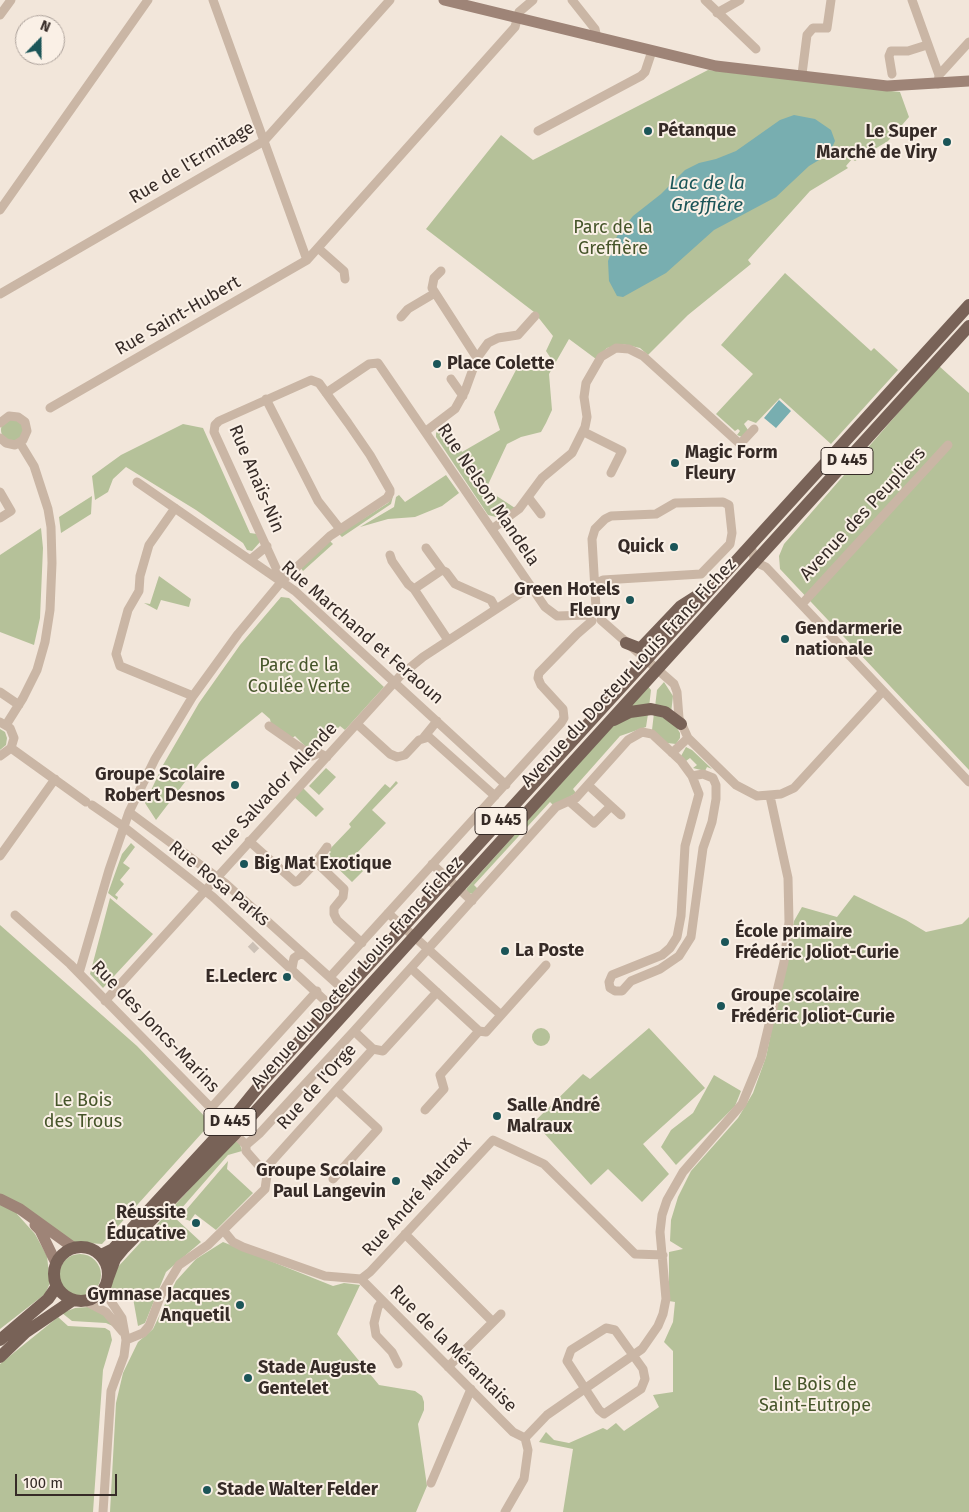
<!DOCTYPE html>
<meta charset="utf-8">
<style>
body{margin:0}
#map{position:relative;width:969px;height:1512px;overflow:hidden;background:#f2e6da;font-family:"Fira Sans",sans-serif}
canvas{display:block}
.north{position:absolute;left:15px;top:15px;width:50px;height:50px;box-sizing:border-box;background:#faf0e6;border:1px solid #aca19a;border-radius:50%;rotate:22deg;font-size:14px;font-weight:700;line-height:20px;text-align:center;color:#362b27}
.north::after{content:'';display:block;margin:auto;width:18px;height:22px;background:#1b5558;clip-path:polygon(50% 0,100% 100%,50% 72%,0 100%)}
.scale{position:absolute;left:15px;top:1474px;width:102px;height:22px;box-sizing:border-box;border:2px solid #362b27;border-top:0;padding-left:6px;font-size:15px;line-height:18px;white-space:nowrap;color:#362b27;-webkit-text-stroke:4px #faf0e6;paint-order:stroke}
</style>
<div id="map">
<canvas width="969" height="1512"></canvas>
<div class="north">N</div>
<div class="scale">100 m</div>
</div>
<script>
const context = document.querySelector('canvas').getContext('2d');
context.lineJoin = 'round';
function fill(path, color) {
  context.fillStyle = color;
  context.fill(path, 'evenodd');
}
function poly(rows) {
  const path = new Path2D();
  for (const r of rows) {
    if (r.length === 3) {
      path.moveTo(r[0] + r[2], r[1]);
      path.arc(r[0], r[1], r[2], 0, 2 * Math.PI);
      continue;
    }
    path.moveTo(r[0], r[1]);
    for (let i = 2; i < r.length; i += 2) path.lineTo(r[i], r[i + 1]);
  }
  return path;
}
function trace(path, color, width, dash) {
  context.strokeStyle = color;
  context.lineWidth = width;
  context.lineCap = dash ? 'butt' : 'round';
  context.setLineDash(dash || []);
  context.stroke(path);
}
function label(font, color, halo, rows, align = 'center') {
  context.font = font + ' "Fira Sans",sans-serif';
  context.lineWidth = 4;
  context.setLineDash([]);
  context.textBaseline = 'middle';
  context.strokeStyle = halo;
  context.fillStyle = color;
  for (const [text, x, y, turn = 0] of rows) {
    context.save();
    context.translate(x, y);
    context.rotate((+turn || 0) * Math.PI / 180);
    context.textAlign = isNaN(turn) ? turn : align;
    if (halo) context.strokeText(text, 0, 0);
    context.fillText(text, 0, 0);
    context.restore();
  }
}
const green = poly([
 [708,70,900,92,909,117,888,141,855,161,852,159,846,166,848,168,810,191,748,260,751,264,688,315,648,355,640,348,622,344,607,348,596,359,569,339,549,374,552,410,546,423,541,432,521,437,507,444,486,489,515,508,506,515,496,517,488,515,436,437,436,433,441,427,454,438,462,452,500,430,494,412,516,370,544,370,550,357,546,351,553,336,534,312,426,229,501,135,533,160],
 [785,273,871,351,874,348,898,370,831,444,780,398,756,423,748,420,744,424,748,430,742,437,737,435,740,431,738,429,735,431,716,414,753,374,721,345],
 [939,366,969,393,969,770,780,569,779,556,784,544],
 [12,430,11],
 [183,424,203,428,250,533,257,534,260,542,252,551,247,550,243,543,196,510,126,467,113,479,108,492,95,500,92,476,121,455],
 [446,475,459,493,442,506,415,517,388,519,360,527,394,507,396,497,399,495,405,502],
 [92,496,91,514,61,533,59,517],
 [393,496,391,504,342,537,339,534,388,503],
 [41,528,43,548,40,618,34,645,0,632,0,555],
 [330,541,333,544,303,571,300,567],
 [159,576,191,599,189,607,161,600,157,610,144,603,150,604],
 [281,597,289,598,384,687,345,730,340,726,322,744,314,745,308,749,295,736,291,739,271,724,270,719,262,712,201,761,156,820,145,803,163,765,199,703,240,645],
 [664,682,673,696,671,713,655,707,657,690],
 [647,685,651,690,649,707,629,709],
 [654,713,674,723,680,733,680,738,676,744,667,743,652,730],
 [648,714,646,727,620,736,573,789,576,793,554,806,550,802,474,885,478,889,473,894,468,893,466,889,618,720],
 [0,729,5,732,7,738,6,745,0,750],
 [686,747,692,750,712,769,707,767,705,771,693,768,697,765,690,758,686,761,681,756],
 [326,768,336,777,319,795,309,786],
 [396,781,398,783,372,810,386,823,352,858,364,870,352,882,326,857,331,852,329,850,351,827,349,824,385,784,390,788],
 [303,788,324,809,316,817,294,797],
 [131,843,135,847,123,863,130,868,120,880,124,884,115,895,118,897,117,900,108,893,122,854],
 [854,895,906,920,926,932,962,924,969,917,969,1512,563,1512,573,1449,539,1442,546,1432,554,1440,569,1443,603,1428,607,1430,616,1423,624,1431,659,1407,653,1395,673,1392,673,1351,664,1342,673,1322,675,1302,669,1301,669,1252,683,1249,670,1241,671,1220,678,1197,691,1171,738,1118,753,1093,766,1057,794,921,802,907,837,917],
 [110,898,153,934,103,988,90,974],
 [0,925,137,1046,211,1123,102,1244,74,1242,20,1209,17,1214,35,1234,47,1256,50,1283,45,1294,0,1329],
 [649,1028,705,1088,643,1144,669,1174,642,1202,608,1169,591,1185,534,1122,583,1074,590,1079],
 [541,1037,9],
 [714,1075,741,1091,735,1106,676,1165,661,1147,671,1130,693,1113],
 [239,1141,242,1151,228,1155,174,1217,201,1242,166,1272,145,1323,138,1326,133,1298,114,1296,110,1290,116,1269,233,1142],
 [228,1161,227,1169,253,1193,216,1230,195,1214,190,1221,180,1217],
 [223,1242,333,1286,344,1283,360,1285,337,1334,379,1385,415,1391,422,1396,424,1402,424,1410,418,1424,427,1486,416,1512,110,1512,116,1403,123,1373,138,1342,153,1329,176,1281,196,1259],
 [80,1275,21],
 [88,1307,101,1311,115,1327,106,1323,72,1321,62,1313,75,1308],
 [58,1317,68,1326,105,1328,110,1331,112,1340,103,1370,93,1512,0,1512,0,1364]
]);
const water = poly([
 [794,115,815,119,831,130,835,141,829,154,809,166,776,197,714,230,666,273,623,297,617,296,609,281,608,261,617,236,633,216,661,194,685,170,699,163,716,159,736,151,780,120],
 [779,400,791,411,776,428,764,418]
]);
const streetTunnel = poly([
 [251,950,256,945]
]);
const street = poly([
 [213,0,307,260],
 [572,0,595,29,597,38],
 [705,0,756,49],
 [912,0,939,75,938,84],
 [717,13,740,0],
 [0,15,11,0],
 [802,74,807,35,813,28,827,28,831,0],
 [892,74,889,56,891,51,908,51,927,45],
 [939,75,969,42],
 [538,131,641,76,645,72,652,51],
 [0,210,148,0],
 [318,248,344,271,345,279],
 [441,271,434,278,432,288,477,358],
 [0,294,264,141,390,0],
 [401,317,408,309,435,293],
 [451,379,463,396],
 [326,393,369,364,378,363,545,607,557,616,588,615],
 [266,399,318,501,340,529],
 [50,408,307,260,515,27,519,12,533,0],
 [0,423,9,416,18,417,25,422,27,431,23,440,15,445,6,443,0,438],
 [426,431,455,409,465,391,477,358,488,343,498,338,518,335,535,316],
 [584,432,622,451,611,473],
 [137,482,295,591,506,785],
 [0,492,11,511,0,518],
 [528,497,541,514],
 [175,508,149,545,140,576,139,591,128,610,116,654,120,666,193,696],
 [492,529,519,509,542,478,572,453,585,427,587,417,584,397,586,383,601,357,616,348,629,349,643,356,740,444,754,429],
 [751,546,755,562,766,567,969,782],
 [426,548,442,570,446,572,455,584,491,600,496,609],
 [390,555,392,561,408,584,414,589,448,640],
 [250,560,267,546],
 [595,584,603,580,701,574,730,544,732,533,729,505,723,502,675,503,656,514,611,516,605,519,595,529,592,539,596,608],
 [414,589,442,570],
 [802,604,948,445],
 [601,620,674,684,677,692,679,718,688,738,736,785,757,796,781,794,794,788,883,691],
 [0,692,19,705],
 [0,722,10,728,14,738,11,748,0,756],
 [357,724,390,754,397,757,405,755,419,740,429,737,495,796],
 [6,725,23,698,37,670,45,642,50,610,52,563,51,527,48,509,34,466,20,443],
 [269,726,312,756,319,753,327,757],
 [424,737,437,721],
 [11,748,86,802],
 [672,753,688,738],
 [569,801,594,823,611,806,588,785],
 [92,805,124,827,213,897,332,1007],
 [611,806,621,815],
 [129,812,225,883,346,992],
 [249,841,295,882,298,881,316,862,344,889,343,897,334,908,334,914,337,920,362,943],
 [0,856,55,779],
 [316,862,327,847],
 [432,864,472,901],
 [388,913,501,1015],
 [15,915,70,964,211,1108,219,1118,219,1127,214,1133],
 [292,968,294,958,300,954,305,955],
 [415,972,479,1031,440,1075,444,1089,425,1110],
 [79,973,109,870,129,812,155,759,193,696,238,634,282,581,330,536,387,498,390,493,390,490,370,455,348,423,319,383,311,380,219,421,215,425,214,432,282,581],
 [330,977,561,723,564,718,563,709,541,685,538,678,539,673,577,634,592,621],
 [105,1001,401,675,423,657,530,587],
 [354,1031,373,1049],
 [479,1031,486,1032,546,965],
 [211,1108,317,991],
 [246,1145,260,1133,354,1031,556,807,576,798,628,740,642,732,652,734,681,761,692,776,699,794,685,846,681,916,677,937,670,948,662,955,612,975,609,982,610,988,615,991,622,991,631,981,660,969,679,956,691,937,703,848,712,822,716,799,716,785,713,778,703,774,692,776],
 [264,1170,373,1049,383,1051,437,992],
 [333,1179,378,1129,336,1090],
 [224,1231,233,1242,243,1247,325,1276,361,1279,370,1272,493,1140,544,1164,635,1254,663,1255],
 [405,1234,493,1322],
 [361,1279,513,1432,525,1438],
 [85,1301,106,1312,123,1332],
 [382,1301,378,1307,374,1323,376,1335,392,1352,398,1364],
 [606,1328,615,1330,643,1369,645,1379,641,1389,604,1414,599,1410,567,1361,571,1350,606,1328],
 [126,1340,143,1333,149,1326,161,1295,179,1265,208,1245,265,1189,267,1175,246,1151,246,1145,235,1134],
 [448,1367,501,1314],
 [431,1483,471,1389],
 [103,1512,111,1391,124,1356,126,1340,122,1318,106,1294,105,1287],
 [505,1512,524,1479,528,1450,525,1438,547,1415,642,1349,658,1326,663,1314,666,1299,660,1232,662,1215,667,1200,683,1172,742,1104,761,1058,784,962,789,922,788,878,770,796]
]);
const secondary = poly([
 [444,0,716,66,887,86,969,81],
 [0,1199,20,1209,74,1248],
 [35,1225,40,1230,56,1263]
]);
const primary = poly([
 [626,643,639,648,642,647,681,606,703,592],
 [614,720,630,712,651,709,665,712,681,724],
 [81,1274,27],
 [101,1255,113,1249,230,1122,264,1080,969,305],
 [108,1278,115,1259,124,1248,235,1134,969,326],
 [0,1340,48,1299,57,1286],
 [0,1357,26,1332,73,1300]
]);
const markers = [
 [648,131,5,"#1b5558"],
 [947,142,5,"#1b5558"],
 [437,364,5,"#1b5558"],
 [675,463,5,"#1b5558"],
 [674,547,5,"#1b5558"],
 [630,600,5,"#1b5558"],
 [785,639,5,"#1b5558"],
 [235,785,5,"#1b5558"],
 [244,864,5,"#1b5558"],
 [725,942,5,"#1b5558"],
 [505,951,5,"#1b5558"],
 [287,977,5,"#1b5558"],
 [721,1006,5,"#1b5558"],
 [497,1116,5,"#1b5558"],
 [396,1181,5,"#1b5558"],
 [196,1223,5,"#1b5558"],
 [240,1305,5,"#1b5558"],
 [248,1378,5,"#1b5558"],
 [207,1490,5,"#1b5558"]
];
const shields = [
 [847,461,52],
 [501,821,52],
 [230,1122,52]
];
const shieldNames = [
 ["D 445",847,461],
 ["D 445",501,821],
 ["D 445",230,1122]
];
const poiNames = [
 ["Pétanque",658,131],
 ["Le Super",937,132,"right"],
 ["Marché de Viry",937,153,"right"],
 ["Place Colette",447,364],
 ["Magic Form",685,453],
 ["Fleury",685,474],
 ["Quick",664,547,"right"],
 ["Green Hotels",620,590,"right"],
 ["Fleury",620,611,"right"],
 ["Gendarmerie",795,629],
 ["nationale",795,650],
 ["Groupe Scolaire",225,775,"right"],
 ["Robert Desnos",225,796,"right"],
 ["Big Mat Exotique",254,864],
 ["École primaire",735,932],
 ["Frédéric Joliot-Curie",735,953],
 ["La Poste",515,951],
 ["E.Leclerc",277,977,"right"],
 ["Groupe scolaire",731,996],
 ["Frédéric Joliot-Curie",731,1017],
 ["Salle André",507,1106],
 ["Malraux",507,1127],
 ["Groupe Scolaire",386,1171,"right"],
 ["Paul Langevin",386,1192,"right"],
 ["Réussite",186,1213,"right"],
 ["Éducative",186,1234,"right"],
 ["Gymnase Jacques",230,1295,"right"],
 ["Anquetil",230,1316,"right"],
 ["Stade Auguste",258,1368],
 ["Gentelet",258,1389],
 ["Stade Walter Felder",217,1490]
];
const streetNames = [
 ["Rue de l'Ermitage",192,163,-31],
 ["Rue Saint-Hubert",178,316,-30],
 ["Rue Anaïs-Nin",256,479,67],
 ["Rue Nelson Mandela",488,495,56],
 ["Avenue des Peupliers",863,514,-47],
 ["Rue Marchand et Feraoun",362,633,41],
 ["Avenue du Docteur Louis Franc Fichez",629,673,-47],
 ["Rue Salvador Allende",275,789,-47],
 ["Rue Rosa Parks",219,884,39],
 ["Avenue du Docteur Louis Franc Fichez",357,973,-48],
 ["Rue des Joncs-Marins",155,1027,46],
 ["Rue de l'Orge",317,1087,-48],
 ["Rue André Malraux",417,1197,-48],
 ["Rue de la Mérantaise",453,1349,45]
];
const parkNames = [
 ["Parc de la",613,228],
 ["Greffière",613,249],
 ["Parc de la",299,666],
 ["Coulée Verte",299,687],
 ["Le Bois",83,1101],
 ["des Trous",83,1122],
 ["Le Bois de",815,1385],
 ["Saint-Eutrope",815,1406]
];
const waterNames = [
 ["Lac de la",707,184],
 ["Greffière",707,206]
];
fill(green, '#b5c199');
fill(water, '#78aeb0');
trace(streetTunnel, '#ccc1b6', 9, [9, 4.5]);
trace(street, '#cab6a5', 9);
trace(secondary, '#9e8477', 11);
trace(primary, '#786257', 12);
for (const [x, y, r, color] of markers) {
  const dot = new Path2D();
  dot.arc(x, y, r, 0, 2 * Math.PI);
  context.fillStyle = color;
  context.fill(dot);
  trace(dot, '#faf0e6', 2);
}
for (const [x, y, w] of shields) {
  const box = new Path2D();
  box.roundRect(x - w / 2, y - 13.5, w, 27, 4);
  context.fillStyle = '#faf0e6';
  context.fill(box);
  trace(box, '#362b27', 1);
}
label('bold 16px', '#362b27', null, shieldNames);
label('bold 18px', '#362b27', '#faf0e6', poiNames, 'left');
label('18px', '#362b27', '#faf0e6', streetNames);
label('18px', '#46552a', '#faf0e6', parkNames);
label('italic 19px', '#1b5558', '#faf0e6', waterNames);
</script>
